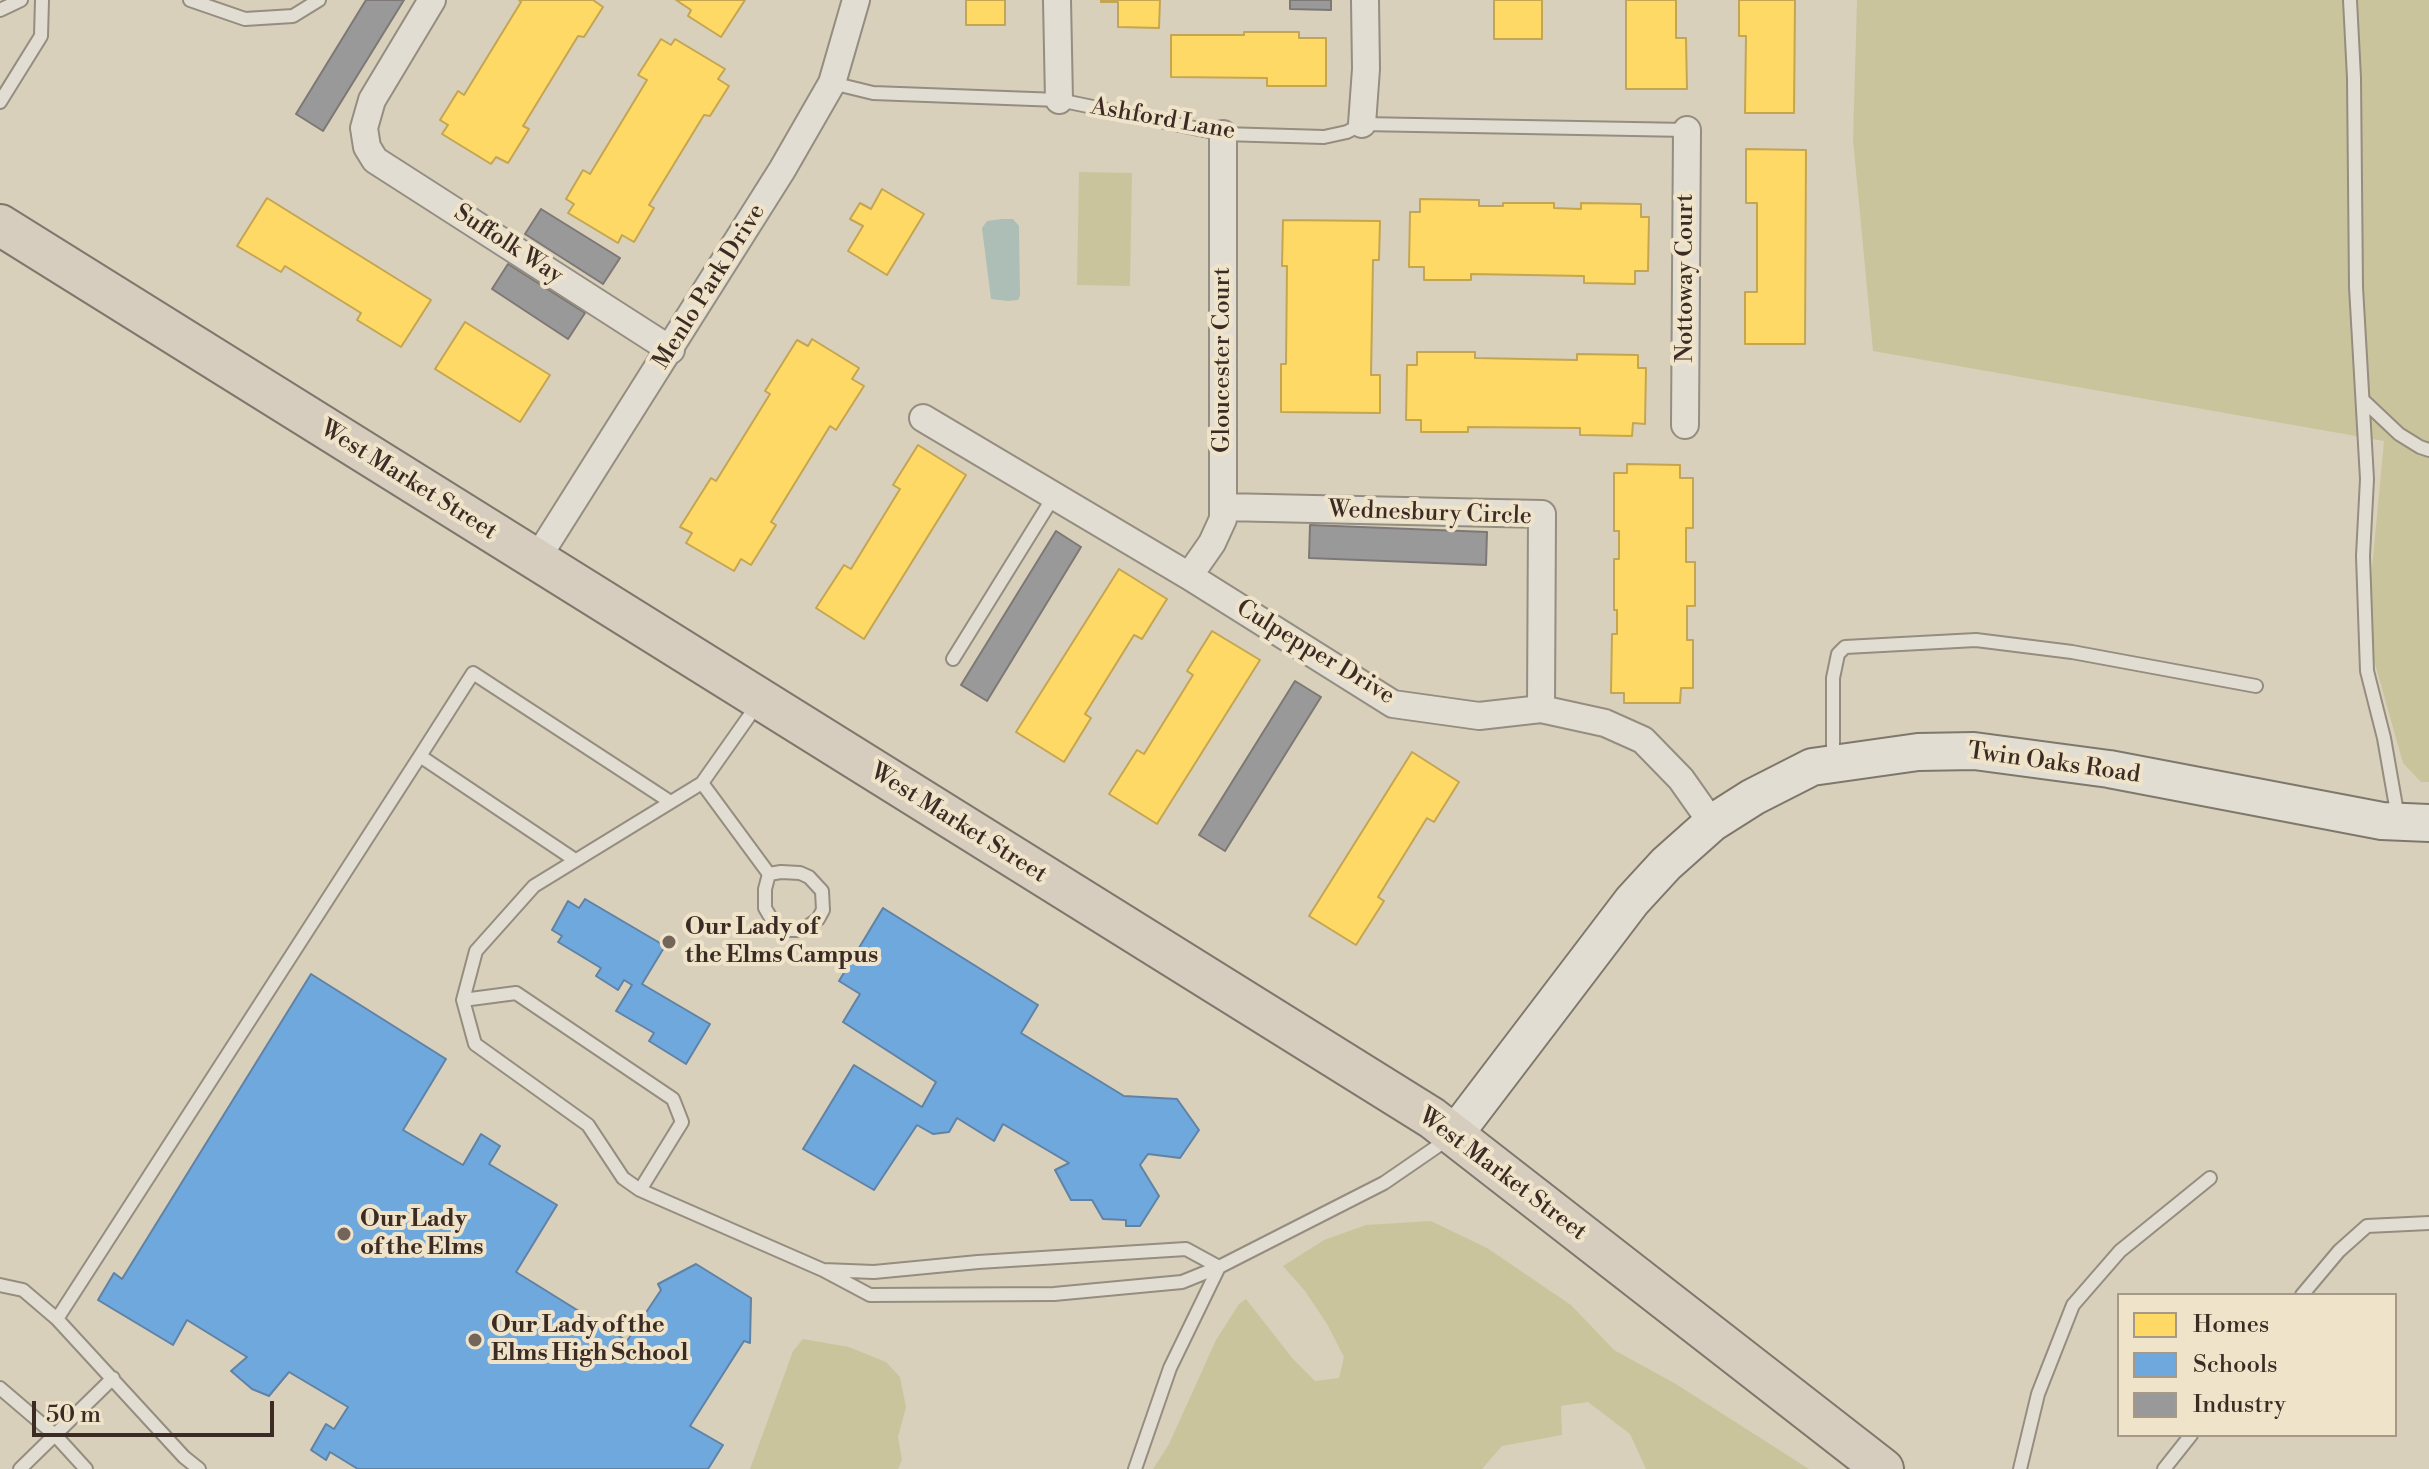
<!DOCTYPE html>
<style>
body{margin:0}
#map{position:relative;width:2429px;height:1469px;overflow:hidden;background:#d9d0bb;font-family:"Libre Bodoni",serif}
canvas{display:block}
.legend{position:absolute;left:2117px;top:1293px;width:280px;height:144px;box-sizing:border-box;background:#efe3ca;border:2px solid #a79988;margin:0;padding:10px 14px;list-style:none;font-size:24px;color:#3c2b24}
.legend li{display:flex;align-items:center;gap:16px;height:40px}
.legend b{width:40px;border:2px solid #a79988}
.scale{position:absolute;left:32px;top:1401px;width:242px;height:36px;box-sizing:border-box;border:4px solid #3c2b24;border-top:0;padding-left:10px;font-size:24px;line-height:28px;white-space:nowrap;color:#3c2b24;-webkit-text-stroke:6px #efe3ca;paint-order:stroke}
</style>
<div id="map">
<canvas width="2429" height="1469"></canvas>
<ul class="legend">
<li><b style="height:22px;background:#ffd966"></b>Homes</li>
<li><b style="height:22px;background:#6fa8dc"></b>Schools</li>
<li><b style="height:22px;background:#999"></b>Industry</li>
</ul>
<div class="scale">50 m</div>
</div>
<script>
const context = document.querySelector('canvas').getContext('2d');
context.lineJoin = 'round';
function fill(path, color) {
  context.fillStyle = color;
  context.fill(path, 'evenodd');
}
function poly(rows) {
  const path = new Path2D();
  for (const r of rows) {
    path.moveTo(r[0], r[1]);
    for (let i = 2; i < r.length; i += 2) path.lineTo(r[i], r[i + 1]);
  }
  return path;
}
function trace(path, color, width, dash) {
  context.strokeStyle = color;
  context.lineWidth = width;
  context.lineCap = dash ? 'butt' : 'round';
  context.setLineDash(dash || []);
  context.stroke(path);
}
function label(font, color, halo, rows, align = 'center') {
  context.font = font + ' "Libre Bodoni",serif';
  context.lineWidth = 8;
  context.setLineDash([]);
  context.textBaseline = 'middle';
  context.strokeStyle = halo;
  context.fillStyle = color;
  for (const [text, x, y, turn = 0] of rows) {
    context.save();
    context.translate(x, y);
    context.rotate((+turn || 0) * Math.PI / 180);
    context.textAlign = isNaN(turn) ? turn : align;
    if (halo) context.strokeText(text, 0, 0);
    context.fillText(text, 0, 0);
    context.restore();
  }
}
const green = poly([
 [1857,0,2429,0,2429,782,2421,782,2403,763,2366,632,2384,441,1873,351,1853,140],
 [1079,172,1132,173,1130,286,1077,285],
 [1431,1221,1487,1248,1571,1305,1614,1350,1676,1384,1809,1469,1646,1469,1630,1434,1588,1402,1561,1406,1562,1435,1502,1446,1482,1469,1153,1469,1169,1444,1216,1340,1239,1304,1246,1299,1293,1359,1315,1381,1339,1378,1344,1357,1327,1324,1305,1291,1283,1266,1324,1240,1366,1225],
 [803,1339,849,1347,886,1362,900,1377,906,1407,898,1437,902,1460,898,1469,750,1469,793,1351]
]);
const water = poly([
 [1002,219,1013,219,1019,226,1020,296,1018,300,1008,301,991,299,982,228,987,221]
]);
const homes = poly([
 [519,0,593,0,603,7,584,37,578,36,523,126,529,129,508,163,496,157,491,164,442,134,448,125,440,120,458,91,464,95,521,2,519,0],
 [676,0,745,0,721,37,688,16,691,10,676,0],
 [966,0,1005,0,1005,25,966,25,966,0],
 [1101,0,1160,0,1159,28,1118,27,1118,2,1101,2,1101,0],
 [1494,0,1542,0,1542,39,1494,39,1494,0],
 [1626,0,1676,0,1676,38,1686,38,1687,89,1626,89,1626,0],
 [1739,0,1795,0,1794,113,1745,113,1746,36,1739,36,1739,0],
 [1244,32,1299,32,1299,38,1326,38,1326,86,1267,86,1267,78,1171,77,1171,35,1244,35,1244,32],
 [661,39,671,45,675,39,725,69,718,79,729,86,710,116,704,115,649,205,654,208,634,242,622,235,618,243,568,213,574,204,566,199,583,170,590,174,647,80,638,75,661,39],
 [1746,149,1806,150,1805,344,1745,344,1745,292,1757,292,1757,203,1746,203,1746,149],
 [882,189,924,214,887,275,848,251,863,226,850,219,860,203,871,209,882,189],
 [267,198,431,300,401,347,357,320,361,313,285,266,281,272,237,246,267,198],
 [1420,199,1479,200,1479,206,1503,206,1503,203,1554,203,1554,208,1581,209,1581,203,1641,204,1641,217,1649,217,1648,271,1635,271,1635,284,1584,283,1584,276,1471,274,1471,280,1424,280,1424,267,1409,267,1410,212,1420,212,1420,199],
 [1283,220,1380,221,1379,260,1373,260,1371,375,1380,375,1380,413,1281,412,1281,364,1286,364,1287,266,1282,266,1283,220],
 [465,322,550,375,520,422,435,369,465,322],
 [812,339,859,368,852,379,864,386,836,430,830,426,771,522,776,525,751,565,741,559,734,571,686,543,692,533,680,527,711,478,716,481,770,394,765,391,797,340,808,346,812,339],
 [1417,352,1475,352,1475,358,1577,360,1577,354,1638,355,1638,368,1646,368,1645,424,1633,423,1632,436,1580,435,1580,428,1468,427,1468,432,1421,432,1421,420,1406,420,1407,365,1417,365,1417,352],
 [918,445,966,475,864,639,816,608,844,565,851,569,900,489,893,485,918,445],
 [1627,464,1680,465,1680,478,1693,478,1693,528,1686,528,1686,562,1695,562,1695,606,1687,606,1687,640,1693,640,1693,688,1681,688,1680,703,1624,703,1624,693,1611,693,1612,634,1617,634,1617,610,1614,610,1614,559,1619,559,1619,531,1614,531,1614,473,1627,473,1627,464],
 [1119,569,1167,599,1142,639,1134,635,1085,714,1091,718,1064,762,1016,732,1119,569],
 [1212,631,1260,660,1157,824,1109,794,1137,750,1144,754,1193,675,1187,671,1212,631],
 [1412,752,1459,782,1434,822,1427,818,1378,897,1384,901,1356,945,1309,916,1412,752]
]);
const schools = poly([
 [585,899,665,946,642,984,710,1024,686,1064,649,1041,654,1033,616,1011,632,985,624,980,618,990,596,976,601,968,558,942,562,936,552,930,568,901,579,908,585,899],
 [883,908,1038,1005,1021,1033,1124,1096,1177,1099,1199,1130,1180,1158,1148,1154,1140,1165,1159,1196,1140,1226,1126,1226,1126,1220,1103,1219,1092,1200,1071,1200,1055,1170,1069,1163,1003,1124,994,1141,957,1118,949,1132,933,1134,917,1125,874,1190,803,1149,854,1065,922,1107,936,1082,843,1022,860,994,839,981,883,908],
 [311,974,446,1059,403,1130,463,1165,481,1134,500,1146,489,1164,557,1205,516,1272,627,1341,661,1290,658,1284,696,1264,751,1298,750,1343,744,1341,690,1426,723,1445,708,1469,358,1469,330,1452,326,1460,311,1450,326,1424,334,1429,348,1407,289,1372,269,1396,252,1389,231,1371,247,1357,187,1320,173,1345,98,1300,114,1273,122,1279,311,974]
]);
const industry = poly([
 [366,0,404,0,323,131,296,114,366,0],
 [1290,0,1331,0,1331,10,1290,9,1290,0],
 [541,209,620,258,603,284,525,234,541,209],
 [508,264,585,313,568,339,492,289,508,264],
 [1310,525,1487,532,1486,565,1309,558,1310,525],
 [1056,531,1081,547,987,701,961,685,1056,531],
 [1295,681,1321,697,1225,851,1199,835,1295,681]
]);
const service = poly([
 [190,0,245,19,293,16,319,0],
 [2350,0,2354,78,2356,287,2367,479,2363,556,2367,671,2384,738,2398,818],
 [0,10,21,0],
 [832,83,873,93,1059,100,1223,134,1324,137,1347,132,1362,124,1687,130],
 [0,102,41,36,42,0],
 [2363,400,2399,434,2420,447,2429,450],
 [953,659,1054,496],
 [757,705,702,783,534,886,476,951,463,1000,516,993,673,1099,682,1122,640,1190,823,1270],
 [1833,761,1833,678,1838,654,1845,647,1976,640,2072,652,2256,686],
 [702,783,769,874],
 [575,860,420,756,473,673,669,801],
 [781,872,800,873,809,877,822,891,823,910,818,919,803,930,783,930,775,925,765,908,765,889,769,874,781,872],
 [463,1000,475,1044,588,1125,623,1178,640,1190],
 [1219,1267,1186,1249,978,1262,874,1272,823,1270,870,1295,1054,1294,1182,1282,1219,1267,1384,1183,1448,1139],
 [0,1285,23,1290,57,1319,184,1457,199,1469],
 [2302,1295,2339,1251,2367,1226,2429,1223],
 [57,1319,420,756],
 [0,1388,55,1435,86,1469],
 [20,1469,113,1378],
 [1135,1469,1170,1368,1219,1267],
 [2020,1469,2038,1394,2073,1305,2120,1251,2210,1178],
 [2164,1469,2191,1435]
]);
const minor = poly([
 [432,0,372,100,364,128,367,147,375,160,671,350],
 [1057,0,1059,100],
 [1362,124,1366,69,1365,0],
 [923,418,1189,576,1393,704,1479,716,1541,709,1605,723,1643,740,1681,779,1712,823],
 [1685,425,1687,130],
 [1223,507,1542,514,1541,709],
 [536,560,782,170,832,83,856,0],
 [1189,576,1212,543,1223,519,1223,134]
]);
const secondary = poly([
 [1454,1135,1632,901,1666,864,1712,823,1753,797,1812,767,1918,752,1974,751,2109,769,2382,821,2429,823]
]);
const primary = poly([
 [0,225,1432,1118,1883,1469]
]);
const markers = [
 [669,942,8,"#736559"],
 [344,1234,8,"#736559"],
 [475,1340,8,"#736559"]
];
const streetNames = [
 ["Ashford Lane",1163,120,10],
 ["Suffolk Way",508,245,33],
 ["Nottoway Court",1686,278,-90],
 ["Menlo Park Drive",710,287,-58],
 ["Gloucester Court",1223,360,-90],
 ["West Market Street",408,481,32],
 ["Wednesbury Circle",1430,514,2],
 ["Culpepper Drive",1315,653,31],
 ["Twin Oaks Road",2054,764,8],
 ["West Market Street",958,824,32],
 ["West Market Street",1502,1175,37]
];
const poiNames = [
 ["Our Lady of",685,928],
 ["the Elms Campus",685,956],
 ["Our Lady",360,1220],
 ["of the Elms",360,1248],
 ["Our Lady of the",491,1326],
 ["Elms High School",491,1354]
];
fill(green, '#cac49d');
fill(water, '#acbeb5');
fill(homes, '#ffd966');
trace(homes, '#c4a552', 2);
fill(schools, '#6fa8dc');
trace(schools, '#6082a5', 2);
fill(industry, '#999');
trace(industry, '#7d7876', 2);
trace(service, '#948d80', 16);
trace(minor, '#948d80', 30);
trace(secondary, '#7e776c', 40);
trace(primary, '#7e776c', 44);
trace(service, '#e2ddd2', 12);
trace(minor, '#e2ddd2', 26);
trace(secondary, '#e2ddd2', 36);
trace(primary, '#d6cdbe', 40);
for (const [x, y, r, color] of markers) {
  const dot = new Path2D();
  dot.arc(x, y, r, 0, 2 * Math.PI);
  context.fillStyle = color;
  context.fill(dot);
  trace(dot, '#efe3ca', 3);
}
label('24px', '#3c2b24', '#efe3ca', streetNames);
label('bold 24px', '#3c2b24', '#efe3ca', poiNames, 'left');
</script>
